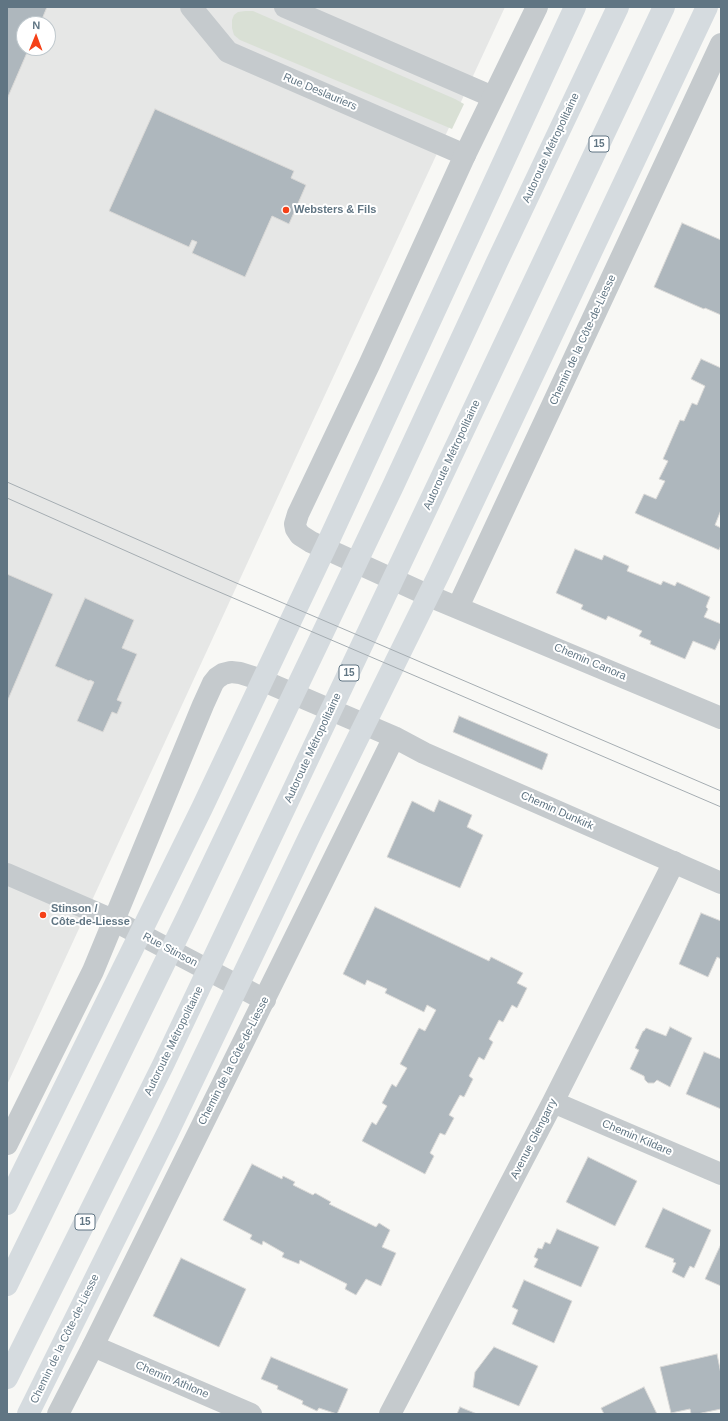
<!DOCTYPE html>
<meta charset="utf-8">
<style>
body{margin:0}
#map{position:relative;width:728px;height:1421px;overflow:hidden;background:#f8f8f5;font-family:Helvetica,sans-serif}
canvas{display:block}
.frame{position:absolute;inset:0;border:8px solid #607583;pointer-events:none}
.north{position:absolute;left:16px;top:16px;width:40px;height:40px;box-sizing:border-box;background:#fff;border:1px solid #bfc8cd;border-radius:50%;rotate:1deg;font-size:11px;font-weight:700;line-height:16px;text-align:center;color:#607583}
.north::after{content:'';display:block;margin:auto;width:14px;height:18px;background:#f54118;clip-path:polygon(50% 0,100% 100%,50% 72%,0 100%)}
</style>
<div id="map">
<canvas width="728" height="1421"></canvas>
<div class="frame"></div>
<div class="north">N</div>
</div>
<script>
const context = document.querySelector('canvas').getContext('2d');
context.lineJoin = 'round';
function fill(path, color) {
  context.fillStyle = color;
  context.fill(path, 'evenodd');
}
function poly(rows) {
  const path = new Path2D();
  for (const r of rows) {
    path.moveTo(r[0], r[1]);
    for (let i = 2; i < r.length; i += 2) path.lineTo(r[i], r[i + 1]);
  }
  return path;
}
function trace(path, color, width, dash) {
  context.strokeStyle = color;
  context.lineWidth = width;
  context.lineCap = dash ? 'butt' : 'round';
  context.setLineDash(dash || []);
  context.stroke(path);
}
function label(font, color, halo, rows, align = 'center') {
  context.font = font + ' Helvetica,sans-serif';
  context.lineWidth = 4;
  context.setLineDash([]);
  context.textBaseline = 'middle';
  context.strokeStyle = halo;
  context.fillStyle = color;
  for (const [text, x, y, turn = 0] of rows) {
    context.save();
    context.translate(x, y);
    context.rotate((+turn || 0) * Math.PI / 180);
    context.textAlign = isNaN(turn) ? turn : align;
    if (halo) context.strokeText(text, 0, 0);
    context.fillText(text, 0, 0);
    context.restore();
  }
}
const built = poly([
 [7,7,505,7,298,453,7,1085],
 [24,24,48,24,48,48,24,48]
]);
const green = poly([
 [245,11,253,11,455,99,464,104,452,129,240,40,234,35,232,28,232,20,234,15,238,12]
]);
const building = poly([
 [7,7,47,7,40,24,24,24,24,48,29,48,7,99,7,7],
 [155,109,294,171,291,178,306,185,289,224,272,216,245,277,192,253,197,242,192,240,189,247,109,211,155,109],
 [682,223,721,240,721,315,705,308,704,309,654,287,682,223],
 [701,359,721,368,721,510,715,525,721,528,721,545,719,550,635,513,644,494,656,499,665,481,659,479,668,461,663,459,680,420,684,421,692,403,697,405,705,386,691,379,701,359],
 [575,549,602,560,604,555,629,566,627,571,661,585,663,581,675,586,677,582,710,597,706,607,708,609,704,617,721,624,721,637,715,650,693,641,685,659,650,644,651,641,639,636,642,631,608,616,606,620,581,609,583,605,556,593,575,549],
 [7,574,53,594,7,702,7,574],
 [85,598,134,620,122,648,137,654,117,700,122,702,117,714,112,712,103,732,77,721,94,682,90,680,89,681,55,666,85,598],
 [459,716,548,754,542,770,453,732,459,716],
 [439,800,472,815,467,827,483,835,460,888,387,857,412,801,434,812,439,800],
 [375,907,489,961,491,957,523,973,517,983,527,988,517,1008,512,1005,503,1022,499,1020,489,1039,493,1042,484,1060,479,1057,469,1076,473,1079,464,1097,460,1095,449,1115,454,1118,445,1135,440,1133,430,1153,434,1156,425,1174,362,1141,372,1122,376,1125,387,1106,382,1103,392,1084,396,1087,407,1068,400,1064,419,1028,425,1031,436,1010,427,1005,424,1012,385,993,387,989,367,980,365,985,343,974,375,907],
 [701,913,721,921,721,959,717,957,708,977,679,964,701,913],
 [670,1027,692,1038,670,1087,657,1080,654,1083,648,1083,645,1080,644,1076,630,1069,639,1050,635,1048,643,1031,644,1031,646,1028,666,1036,670,1027],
 [704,1052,721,1059,721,1109,686,1094,704,1052],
 [588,1157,637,1181,615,1226,566,1202,588,1157],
 [252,1164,282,1179,283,1176,295,1182,293,1185,313,1195,315,1193,331,1202,329,1204,376,1227,379,1223,390,1230,382,1247,396,1253,381,1286,366,1279,356,1295,345,1289,347,1284,300,1260,299,1264,282,1257,284,1253,263,1241,262,1245,250,1239,252,1235,223,1220,252,1164],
 [663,1208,711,1230,694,1268,690,1266,684,1278,672,1272,676,1263,673,1262,674,1259,645,1247,663,1208],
 [557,1229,599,1247,581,1287,534,1267,538,1259,534,1257,538,1248,542,1249,545,1242,550,1244,557,1229],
 [721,1244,721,1286,705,1279,721,1244],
 [181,1258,246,1289,219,1347,153,1316,181,1258],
 [524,1280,572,1301,554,1343,512,1324,518,1310,512,1307,524,1280],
 [494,1347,538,1366,519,1406,473,1387,475,1372,494,1347],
 [717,1354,721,1374,721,1409,697,1414,691,1414,690,1409,671,1413,660,1367,717,1354],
 [271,1357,348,1389,337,1414,319,1408,317,1411,302,1404,303,1401,277,1389,278,1386,261,1379,271,1357],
 [644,1387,657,1414,604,1414,601,1408,644,1387],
 [460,1407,477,1414,457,1414,460,1407]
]);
const minor = poly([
 [191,7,228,52,465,155],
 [285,7,493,97],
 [7,874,113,920,265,1000],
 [553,1102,721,1174],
 [93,1346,251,1414],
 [390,1414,553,1102,674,862]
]);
const tertiary = poly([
 [537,7,465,155,369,365,298,514,295,524,296,529,300,535,311,542,434,598,721,718],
 [458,607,721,44],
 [7,1144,93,971,203,705,213,683,217,678,223,674,231,672,240,673,259,679,394,737,424,753,721,883],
 [58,1414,93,1346,394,737]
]);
const secondary = poly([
 [7,1204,202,808,328,542,575,7],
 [28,1414,168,1132,311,833,439,574,707,7]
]);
const motorway = poly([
 [7,1285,188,915,393,486,497,262,618,7],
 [7,1378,163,1065,664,7]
]);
const tram = poly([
 [7,482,234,582,721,791],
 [7,498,189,579,721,807]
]);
const markers = [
 [286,210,4,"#f54118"],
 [43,915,4,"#f54118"]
];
const shields = [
 [599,144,20],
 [349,673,20],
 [85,1222,20]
];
const shieldNames = [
 ["15",599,144],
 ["15",349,673],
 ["15",85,1222]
];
const streetNames = [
 ["Rue Deslauriers",320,92,23],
 ["Autoroute Métropolitaine",551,148,-65],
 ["Chemin de la Côte-de-Liesse",583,340,-65],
 ["Autoroute Métropolitaine",452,455,-65],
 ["Chemin Canora",590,662,23],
 ["Autoroute Métropolitaine",313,748,-65],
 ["Chemin Dunkirk",557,811,24],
 ["Rue Stinson",170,950,28],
 ["Autoroute Métropolitaine",174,1041,-64],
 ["Chemin de la Côte-de-Liesse",234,1061,-63],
 ["Chemin Kildare",637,1138,23],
 ["Avenue Glengarry",534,1139,-63],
 ["Chemin de la Côte-de-Liesse",65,1339,-64],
 ["Chemin Athlone",172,1380,23]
];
const poiNames = [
 ["Websters & Fils",294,210],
 ["Stinson /",51,909],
 ["Côte-de-Liesse",51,922]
];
fill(built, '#e6e7e6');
fill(green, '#d9e0d5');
fill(building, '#aeb7bd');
trace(building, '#dad9d7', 1);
trace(minor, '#c5cacd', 22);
trace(tertiary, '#c5cacd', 22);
trace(secondary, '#d5dbdf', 22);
trace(motorway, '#d5dbdf', 22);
trace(tram, '#a5adb2', 1);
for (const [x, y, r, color] of markers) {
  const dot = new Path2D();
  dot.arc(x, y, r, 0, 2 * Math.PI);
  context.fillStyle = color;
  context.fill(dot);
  trace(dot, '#fff', 1.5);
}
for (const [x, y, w] of shields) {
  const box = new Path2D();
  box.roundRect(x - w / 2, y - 8, w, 16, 3);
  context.fillStyle = '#fff';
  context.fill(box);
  trace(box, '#607583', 1);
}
label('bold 10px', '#607583', null, shieldNames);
label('11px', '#607583', '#fff', streetNames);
label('bold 11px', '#607583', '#fff', poiNames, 'left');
</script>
